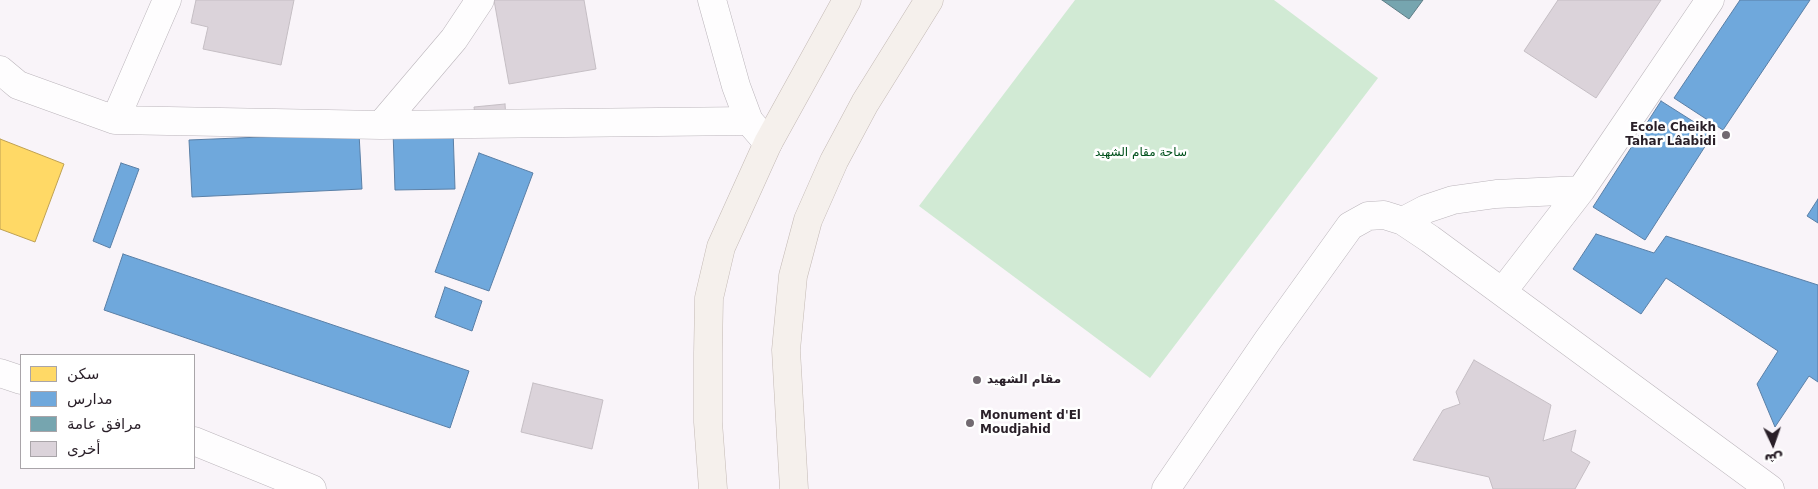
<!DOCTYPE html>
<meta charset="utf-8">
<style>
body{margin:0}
#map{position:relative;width:1818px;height:489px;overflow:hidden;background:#f9f4f9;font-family:"DejaVu Sans","Noto Sans Arabic",sans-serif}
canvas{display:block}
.legend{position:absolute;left:20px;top:354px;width:175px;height:115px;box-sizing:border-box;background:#fff;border:1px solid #a9a5a9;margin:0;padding:6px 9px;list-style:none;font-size:15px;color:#291f28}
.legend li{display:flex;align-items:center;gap:10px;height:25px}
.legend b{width:25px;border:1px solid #a9a5a9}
.north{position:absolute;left:1748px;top:419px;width:50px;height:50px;-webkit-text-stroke:4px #fff;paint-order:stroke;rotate:177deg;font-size:14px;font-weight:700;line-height:20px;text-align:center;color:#291f28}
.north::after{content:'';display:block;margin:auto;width:18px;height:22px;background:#291f28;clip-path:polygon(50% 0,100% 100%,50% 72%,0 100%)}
</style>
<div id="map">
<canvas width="1818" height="489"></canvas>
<ul class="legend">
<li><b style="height:14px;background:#ffd966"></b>سكن</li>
<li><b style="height:14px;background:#6fa8dc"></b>مدارس</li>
<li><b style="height:14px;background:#76a5af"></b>مرافق عامة</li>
<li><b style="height:14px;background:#dbd3da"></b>أخرى</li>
</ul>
<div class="north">ش</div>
</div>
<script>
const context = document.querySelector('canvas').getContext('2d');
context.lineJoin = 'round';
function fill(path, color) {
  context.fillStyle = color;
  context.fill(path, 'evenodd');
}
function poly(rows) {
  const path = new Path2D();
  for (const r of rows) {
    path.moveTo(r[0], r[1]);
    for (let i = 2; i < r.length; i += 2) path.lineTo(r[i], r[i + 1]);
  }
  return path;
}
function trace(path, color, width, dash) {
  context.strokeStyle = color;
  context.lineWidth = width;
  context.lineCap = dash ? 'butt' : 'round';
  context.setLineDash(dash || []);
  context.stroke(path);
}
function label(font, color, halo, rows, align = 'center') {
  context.font = font + ' "DejaVu Sans","Noto Sans Arabic",sans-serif';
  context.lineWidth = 5;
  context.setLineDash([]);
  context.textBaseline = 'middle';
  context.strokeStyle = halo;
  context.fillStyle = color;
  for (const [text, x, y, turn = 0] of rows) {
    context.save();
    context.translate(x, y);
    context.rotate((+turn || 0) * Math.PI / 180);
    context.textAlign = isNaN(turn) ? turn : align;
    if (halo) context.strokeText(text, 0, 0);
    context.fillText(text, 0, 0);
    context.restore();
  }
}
const green = poly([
 [1075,0,1274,0,1378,78,1150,378,919,206]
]);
const homes = poly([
 [0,139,64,164,35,242,0,229,0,139]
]);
const schools = poly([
 [1740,0,1810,0,1723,130,1674,98,1740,0],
 [1661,101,1713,134,1645,240,1593,207,1661,101],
 [453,129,455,189,395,190,393,131,453,129],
 [359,133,362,189,192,197,189,140,359,133],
 [479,153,533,173,489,291,435,272,479,153],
 [121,163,139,169,110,248,93,241,121,163],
 [1818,199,1818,223,1807,216,1818,199],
 [1596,234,1654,253,1666,236,1818,285,1818,382,1809,376,1775,427,1757,384,1778,351,1666,278,1641,314,1573,269,1596,234],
 [123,254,469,371,450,428,104,310,123,254],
 [445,287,482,301,472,331,435,317,445,287]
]);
const public = poly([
 [1382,0,1423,0,1409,19,1382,0]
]);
const building = poly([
 [196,0,294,0,281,65,203,49,208,27,191,23,196,0],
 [494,0,584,0,596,69,509,84,494,0],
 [1558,0,1661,0,1596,98,1524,51,1558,0],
 [505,104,506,119,476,122,474,107,505,104],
 [1474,360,1551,405,1543,441,1576,430,1571,451,1590,462,1575,489,1493,489,1489,477,1413,460,1443,410,1460,404,1456,392,1474,360],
 [533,383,603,400,592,449,521,432,533,383]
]);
const street = poly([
 [0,70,18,85,115,120,381,125,749,121],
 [115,120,167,0],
 [381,125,454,39,480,0],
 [1403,221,1426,209,1453,200,1496,194,1581,190],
 [1503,291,1581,190,1710,0],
 [1166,489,1268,340,1350,226,1368,216,1384,215,1403,221,1430,239,1770,489]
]);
const secondary = poly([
 [712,0,736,86,749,121,768,143],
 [0,373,21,380],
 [194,441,312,489]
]);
const primary = poly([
 [713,489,708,422,708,353,709,298,721,247,768,143,847,0],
 [794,489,786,350,793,276,808,220,834,161,865,103,929,0]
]);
const markers = [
 [1726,135,5,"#726a71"],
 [977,380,5,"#726a71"],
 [970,423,5,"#726a71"]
];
const poiNames = [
 ["Ecole Cheikh",1716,128,"right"],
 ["Tahar Lâabidi",1716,142,"right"],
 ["مقام الشهيد",987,380],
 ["Monument d'El",980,416],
 ["Moudjahid",980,430]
];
const parkNames = [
 ["ساحة مقام الشهيد",1141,153]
];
fill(green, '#d1ead4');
fill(homes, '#ffd966');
trace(homes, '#bfa153', 1);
fill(schools, '#6fa8dc');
trace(schools, '#5a7fa6', 1);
fill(public, '#76a5af');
trace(public, '#5f7d86', 1);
fill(building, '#dbd3da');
trace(building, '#c5bec4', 1);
trace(street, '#bbb5bb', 29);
trace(secondary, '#bbb5bb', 29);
trace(primary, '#c3b9b4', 29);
trace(street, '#fefdfe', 28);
trace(secondary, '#fefdfe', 28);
trace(primary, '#f5f0ec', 28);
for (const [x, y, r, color] of markers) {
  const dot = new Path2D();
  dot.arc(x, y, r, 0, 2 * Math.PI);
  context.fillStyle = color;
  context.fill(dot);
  trace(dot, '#fff', 2);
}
label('bold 12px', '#291f28', '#fff', poiNames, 'left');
label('12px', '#00511c', '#fff', parkNames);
</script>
